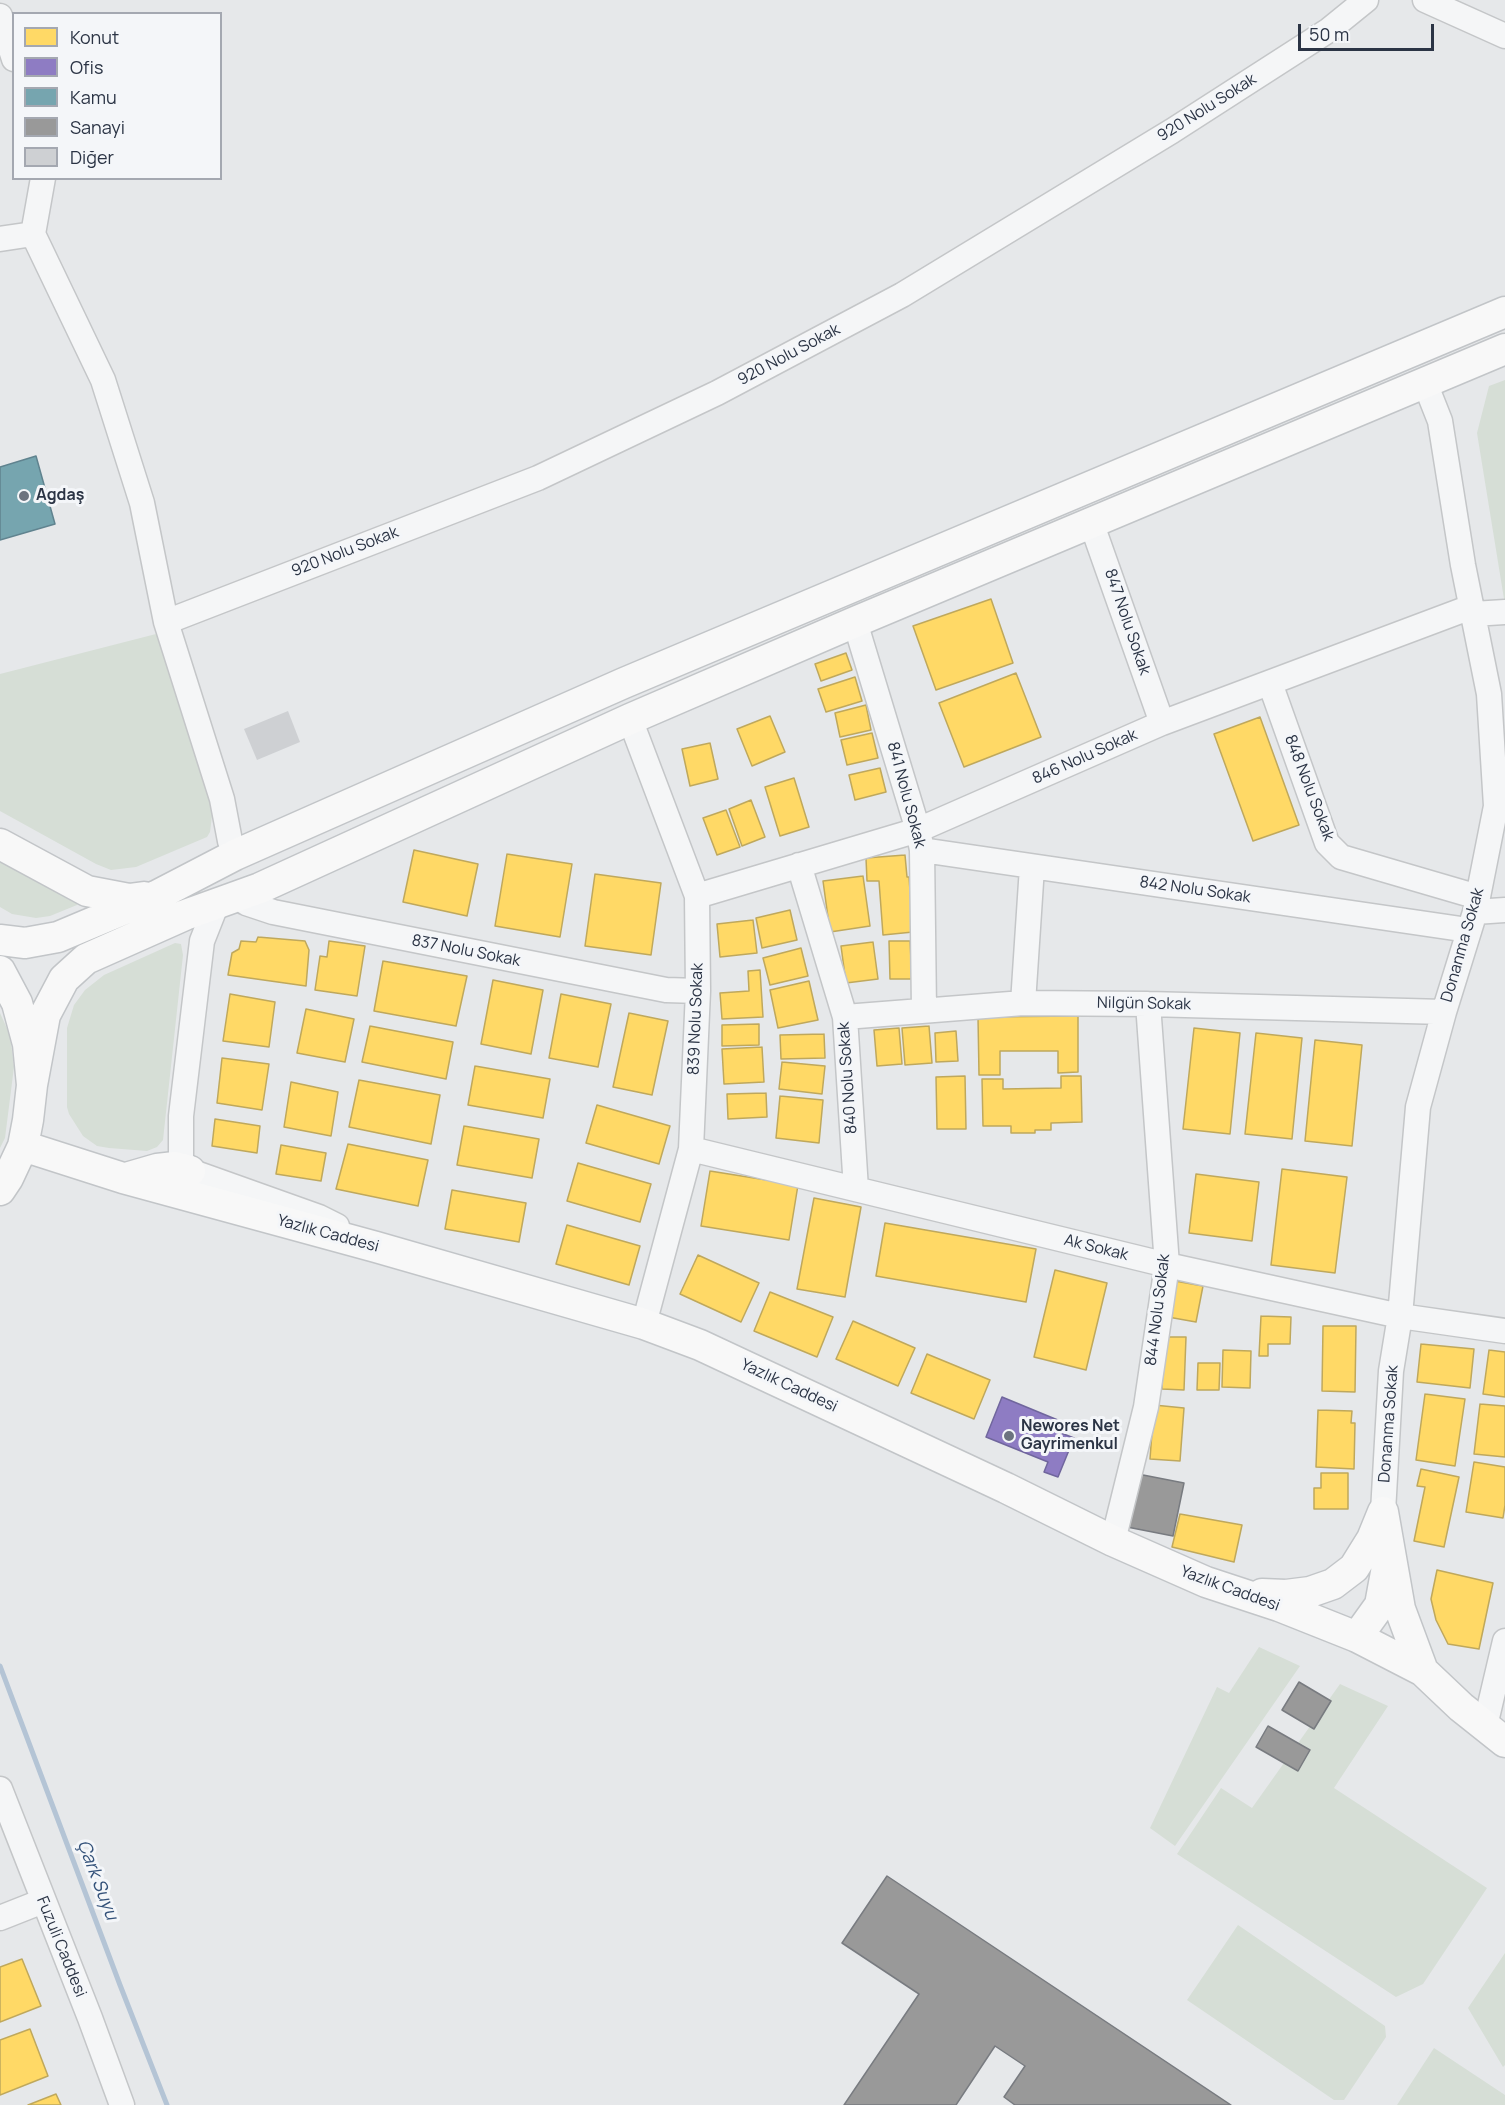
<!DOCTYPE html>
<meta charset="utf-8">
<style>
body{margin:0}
#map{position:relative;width:1505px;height:2105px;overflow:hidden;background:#e6e8ea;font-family:Manrope,sans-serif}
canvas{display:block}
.legend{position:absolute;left:12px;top:12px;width:210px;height:168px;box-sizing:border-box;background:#f4f6f9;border:2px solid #a4a8b1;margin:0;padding:8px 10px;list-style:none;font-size:18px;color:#2b3445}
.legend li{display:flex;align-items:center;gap:12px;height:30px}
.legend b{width:30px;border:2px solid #a4a8b1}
.scale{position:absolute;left:1298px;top:24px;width:136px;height:27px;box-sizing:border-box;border:3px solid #2b3445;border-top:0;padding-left:8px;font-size:18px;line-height:21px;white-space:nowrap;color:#2b3445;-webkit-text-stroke:4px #f4f6f9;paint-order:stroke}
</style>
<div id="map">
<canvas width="1505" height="2105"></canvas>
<ul class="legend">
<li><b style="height:16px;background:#ffd966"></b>Konut</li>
<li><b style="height:16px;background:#8e7cc3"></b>Ofis</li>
<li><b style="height:16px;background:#76a5af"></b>Kamu</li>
<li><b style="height:16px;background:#999"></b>Sanayi</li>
<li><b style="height:16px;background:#ced0d3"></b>Diğer</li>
</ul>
<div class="scale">50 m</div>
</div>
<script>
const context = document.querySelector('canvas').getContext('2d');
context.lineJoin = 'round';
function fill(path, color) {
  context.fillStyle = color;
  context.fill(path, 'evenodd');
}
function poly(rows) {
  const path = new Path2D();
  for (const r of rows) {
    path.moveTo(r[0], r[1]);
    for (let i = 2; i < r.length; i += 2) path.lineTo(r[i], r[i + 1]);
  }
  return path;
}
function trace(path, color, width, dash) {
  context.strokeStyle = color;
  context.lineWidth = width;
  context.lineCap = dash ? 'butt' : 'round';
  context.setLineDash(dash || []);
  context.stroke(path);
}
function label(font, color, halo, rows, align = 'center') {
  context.font = font + ' Manrope,sans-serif';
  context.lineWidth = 6;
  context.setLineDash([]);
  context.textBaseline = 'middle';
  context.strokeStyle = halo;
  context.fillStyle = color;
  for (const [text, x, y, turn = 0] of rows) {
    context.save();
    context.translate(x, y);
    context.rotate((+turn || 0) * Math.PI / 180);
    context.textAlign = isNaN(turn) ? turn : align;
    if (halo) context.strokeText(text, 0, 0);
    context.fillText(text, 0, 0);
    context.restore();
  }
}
const green = poly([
 [1505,380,1505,605,1477,433,1489,386],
 [156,634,162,636,209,793,212,816,210,832,207,837,136,867,111,870,96,864,0,811,0,674],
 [0,859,78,902,77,905,50,916,36,918,12,914,0,907],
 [175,943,181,944,183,955,163,1140,157,1147,147,1151,109,1148,97,1146,83,1136,69,1114,67,1107,67,1028,74,1005,85,990,104,975],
 [0,1013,10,1035,14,1067,5,1138,0,1148],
 [1259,1647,1300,1666,1175,1846,1150,1828,1217,1687,1229,1693],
 [1340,1684,1388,1706,1334,1788,1487,1888,1423,1984,1396,1997,1177,1854,1221,1788,1252,1808],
 [1238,1925,1385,2026,1386,2037,1344,2100,1334,2100,1187,2000],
 [1505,1953,1505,2065,1503,2067,1468,2008],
 [1434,2048,1505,2095,1505,2105,1397,2105]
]);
const homes = poly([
 [991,599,1013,663,936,690,913,626,991,599],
 [846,653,852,670,821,681,815,664,846,653],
 [1016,673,1041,737,964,767,939,703,1016,673],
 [855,677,862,701,826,712,818,689,855,677],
 [866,705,871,730,840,737,835,713,866,705],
 [770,716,785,752,752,766,737,729,770,716],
 [1260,717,1299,825,1253,841,1214,734,1260,717],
 [872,733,878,758,847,765,841,740,872,733],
 [710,743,718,779,690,786,682,749,710,743],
 [880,768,886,792,855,800,849,775,880,768],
 [794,778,809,827,780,836,765,787,794,778],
 [751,800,765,837,742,846,729,809,751,800],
 [726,810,740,847,717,855,703,818,726,810],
 [414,850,478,864,467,916,403,902,414,850],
 [507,854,572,864,560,937,495,926,507,854],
 [905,855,907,877,909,877,913,932,883,935,879,881,867,881,866,858,905,855],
 [595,874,661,883,651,955,585,946,595,874],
 [863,876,870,926,830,932,823,881,863,876],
 [790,910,797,940,762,948,756,918,790,910],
 [753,920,757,953,720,957,717,924,753,920],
 [258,937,305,941,309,950,306,986,228,975,232,953,239,949,241,941,256,942,258,937],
 [329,941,365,946,357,996,315,990,320,956,327,957,329,941],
 [889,941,910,941,912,979,890,979,889,941],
 [873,942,878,979,846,983,841,946,873,942],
 [801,948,808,976,770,985,763,958,801,948],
 [383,961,467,976,456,1026,374,1011,383,961],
 [760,970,763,1017,722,1019,720,993,749,991,748,971,760,970],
 [493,980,543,990,531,1054,481,1044,493,980],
 [809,981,818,1020,778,1028,770,990,809,981],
 [230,994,275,1002,269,1047,223,1041,230,994],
 [561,994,611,1004,598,1067,549,1058,561,994],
 [306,1009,354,1019,345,1062,297,1053,306,1009],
 [629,1013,668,1021,652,1095,613,1087,629,1013],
 [1078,1016,1078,1072,1058,1073,1058,1051,1000,1051,1000,1075,979,1075,978,1017,1078,1016],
 [759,1024,759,1045,722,1046,722,1025,759,1024],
 [370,1026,453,1042,446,1079,362,1062,370,1026],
 [929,1026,932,1063,905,1065,902,1028,929,1026],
 [899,1028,902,1064,877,1066,874,1030,899,1028],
 [1194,1028,1240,1033,1230,1134,1183,1129,1194,1028],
 [956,1031,958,1061,936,1062,935,1033,956,1031],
 [1256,1033,1302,1038,1292,1139,1245,1134,1256,1033],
 [824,1034,825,1058,781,1059,780,1035,824,1034],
 [1315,1040,1362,1045,1352,1146,1305,1141,1315,1040],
 [762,1047,764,1082,724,1084,722,1049,762,1047],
 [222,1058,269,1064,262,1110,217,1103,222,1058],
 [782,1062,825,1066,822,1094,779,1089,782,1062],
 [475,1066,550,1079,543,1118,468,1105,475,1066],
 [965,1076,966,1129,937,1129,936,1077,965,1076],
 [1061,1076,1081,1076,1082,1122,1051,1123,1051,1130,1035,1130,1035,1133,1011,1133,1011,1126,983,1126,982,1079,1003,1079,1003,1089,1061,1088,1061,1076],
 [359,1080,440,1095,431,1144,349,1127,359,1080],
 [291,1082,338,1092,331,1136,284,1127,291,1082],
 [766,1093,767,1117,728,1119,727,1094,766,1093],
 [780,1096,823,1100,819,1143,776,1138,780,1096],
 [597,1105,670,1126,659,1164,586,1143,597,1105],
 [215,1119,260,1126,257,1153,212,1146,215,1119],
 [464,1126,539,1139,532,1178,457,1165,464,1126],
 [348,1144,428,1160,418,1206,336,1189,348,1144],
 [281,1145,326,1153,321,1181,276,1174,281,1145],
 [578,1163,651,1184,640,1222,567,1201,578,1163],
 [1282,1169,1347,1177,1335,1273,1271,1265,1282,1169],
 [710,1171,798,1185,789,1240,701,1226,710,1171],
 [1196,1174,1259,1182,1252,1241,1189,1233,1196,1174],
 [452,1190,526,1203,519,1242,445,1229,452,1190],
 [814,1198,861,1207,845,1297,797,1289,814,1198],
 [885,1223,1036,1249,1026,1302,876,1276,885,1223],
 [567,1225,640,1246,629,1285,556,1264,567,1225],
 [698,1255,759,1283,741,1322,680,1294,698,1255],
 [1055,1270,1107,1283,1086,1370,1034,1357,1055,1270],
 [1175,1281,1203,1286,1196,1322,1168,1317,1175,1281],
 [770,1292,833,1317,817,1357,754,1331,770,1292],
 [1261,1316,1291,1317,1290,1344,1268,1344,1268,1356,1259,1356,1261,1316],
 [853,1321,915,1348,898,1386,836,1359,853,1321],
 [1323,1326,1356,1326,1355,1392,1322,1391,1323,1326],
 [1164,1337,1186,1337,1184,1390,1162,1389,1164,1337],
 [1421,1344,1474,1349,1470,1388,1417,1382,1421,1344],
 [1223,1350,1251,1351,1250,1388,1222,1387,1223,1350],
 [1489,1350,1505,1352,1505,1397,1483,1394,1489,1350],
 [927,1354,990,1380,974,1419,911,1393,927,1354],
 [1198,1363,1220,1363,1219,1390,1197,1390,1198,1363],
 [1425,1394,1465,1399,1455,1466,1416,1460,1425,1394],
 [1480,1404,1505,1406,1505,1457,1474,1454,1480,1404],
 [1154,1405,1184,1408,1180,1461,1150,1459,1154,1405],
 [1318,1410,1352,1411,1351,1423,1355,1423,1354,1469,1316,1467,1318,1410],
 [1474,1462,1505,1467,1505,1505,1503,1518,1466,1512,1474,1462],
 [1421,1469,1459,1477,1444,1547,1414,1541,1425,1487,1417,1486,1421,1469],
 [1321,1473,1348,1473,1348,1509,1314,1509,1314,1488,1321,1488,1321,1473],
 [1180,1514,1242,1525,1234,1562,1172,1547,1180,1514],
 [1437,1570,1493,1583,1479,1649,1448,1644,1436,1620,1431,1599,1437,1570],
 [22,1959,41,2006,0,2022,0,1967,22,1959],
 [30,2029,48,2076,0,2095,0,2040,30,2029],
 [56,2094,61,2105,28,2105,56,2094]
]);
const offices = poly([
 [1002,1397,1065,1423,1061,1433,1074,1438,1058,1477,1044,1472,1048,1462,986,1437,1002,1397]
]);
const public = poly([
 [36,456,55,524,0,540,0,467,36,456]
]);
const industry = poly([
 [1138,1474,1184,1483,1173,1536,1127,1527,1138,1474],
 [1299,1682,1331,1701,1314,1729,1282,1710,1299,1682],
 [1268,1726,1310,1750,1298,1771,1256,1747,1268,1726],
 [887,1876,1231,2105,1015,2105,1004,2097,1025,2066,995,2046,956,2105,844,2105,919,1994,842,1943,887,1876]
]);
const stream = poly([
 [0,1666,120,1985,167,2105]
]);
const building = poly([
 [288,711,300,742,257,760,244,729]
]);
const minor = poly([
 [1425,0,1505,36],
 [0,16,14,59],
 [43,178,33,234,103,380,142,503,166,622,222,799,230,841,235,855],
 [0,239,33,234],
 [1091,522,1162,723],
 [1473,614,1505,612],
 [166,622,538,478,717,393,902,295,1172,131,1329,30,1366,0],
 [855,622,918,830,922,850,924,1010],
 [1270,683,1327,843,1341,857,1478,897],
 [630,719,697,896,698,991,691,1149,644,1324],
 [922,850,1468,930],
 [799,865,845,1017,856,1189],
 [241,895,246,903,273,912,666,990,698,991],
 [697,896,918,830,1162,723,1471,607],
 [217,903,202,941,181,1116,181,1160,190,1171,319,1217,337,1226],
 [1475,912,1505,910],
 [1023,1003,1032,867],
 [845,1017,1023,1003,1148,1004,1444,1012],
 [691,1149,1167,1265,1400,1316,1505,1331],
 [1383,1512,1391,1371,1400,1316,1418,1107,1444,1012,1475,912,1496,806,1489,694,1463,565,1440,421,1425,383],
 [1113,1541,1146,1407,1167,1265,1148,1004],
 [1485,1726,1505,1641],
 [0,1789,90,2018,122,2105],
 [0,1918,43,1901]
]);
const major = poly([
 [0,844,87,891,129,899,144,897],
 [0,940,25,943,58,937,158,895,235,855,624,683,1505,312],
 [0,971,17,1003,28,1044,32,1085,28,1120,23,1146,8,1178,0,1190],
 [32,1085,45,1015,64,979,86,959,185,915,260,888,630,719,855,622,1505,349],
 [23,1146,123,1178,376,1247,644,1324,700,1345,1006,1488,1113,1541,1206,1582,1279,1606,1357,1637,1423,1671,1461,1707,1505,1742],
 [126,1178,157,1169,175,1167,190,1171],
 [1383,1512,1400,1609,1423,1671],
 [1262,1594,1286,1595,1310,1592,1333,1584,1354,1568,1372,1539,1383,1512],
 [1357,1637,1380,1605,1387,1567]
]);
const markers = [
 [24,496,6,"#6c737f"],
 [1009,1436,6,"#6c737f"]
];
const streetNames = [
 ["920 Nolu Sokak",1207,108,-32],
 ["920 Nolu Sokak",789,355,-28],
 ["920 Nolu Sokak",345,552,-21],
 ["847 Nolu Sokak",1127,622,71],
 ["846 Nolu Sokak",1085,757,-24],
 ["848 Nolu Sokak",1309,788,69],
 ["841 Nolu Sokak",906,795,75],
 ["842 Nolu Sokak",1195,890,8],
 ["Donanma Sokak",1463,945,-74],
 ["837 Nolu Sokak",466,951,11],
 ["Nilgün Sokak",1144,1004,1],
 ["839 Nolu Sokak",696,1019,-88],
 ["840 Nolu Sokak",848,1078,-94],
 ["Yazlık Caddesi",328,1234,15],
 ["Ak Sokak",1096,1248,14],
 ["844 Nolu Sokak",1158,1310,-83],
 ["Yazlık Caddesi",789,1386,25],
 ["Donanma Sokak",1389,1424,-86],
 ["Yazlık Caddesi",1230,1589,20],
 ["Fuzuli Caddesi",61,1947,68]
];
const poiNames = [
 ["Agdaş",36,496],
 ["Newores Net",1021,1427],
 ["Gayrimenkul",1021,1445]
];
const waterNames = [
 ["Çark Suyu",97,1880,69]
];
fill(green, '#d6ded6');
fill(homes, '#ffd966');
trace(homes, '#bfa85c', 1.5);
fill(offices, '#8e7cc3');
trace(offices, '#70669d', 1.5);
fill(public, '#76a5af');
trace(public, '#60838f', 1.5);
fill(industry, '#999');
trace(industry, '#787b80', 1.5);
trace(stream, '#b4c4d5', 5);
fill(building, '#ced0d3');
trace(minor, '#c4c6c8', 27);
trace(major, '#c2c5c8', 33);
trace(minor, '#f5f6f7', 24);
trace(major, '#f8f8f8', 30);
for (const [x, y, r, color] of markers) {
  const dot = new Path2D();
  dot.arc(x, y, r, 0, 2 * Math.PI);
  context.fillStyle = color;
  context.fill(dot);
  trace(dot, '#f4f6f9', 2);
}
label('16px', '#2b3445', '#f4f6f9', streetNames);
label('bold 16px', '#2b3445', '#f4f6f9', poiNames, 'left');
label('italic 18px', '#34527a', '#f4f6f9', waterNames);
</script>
